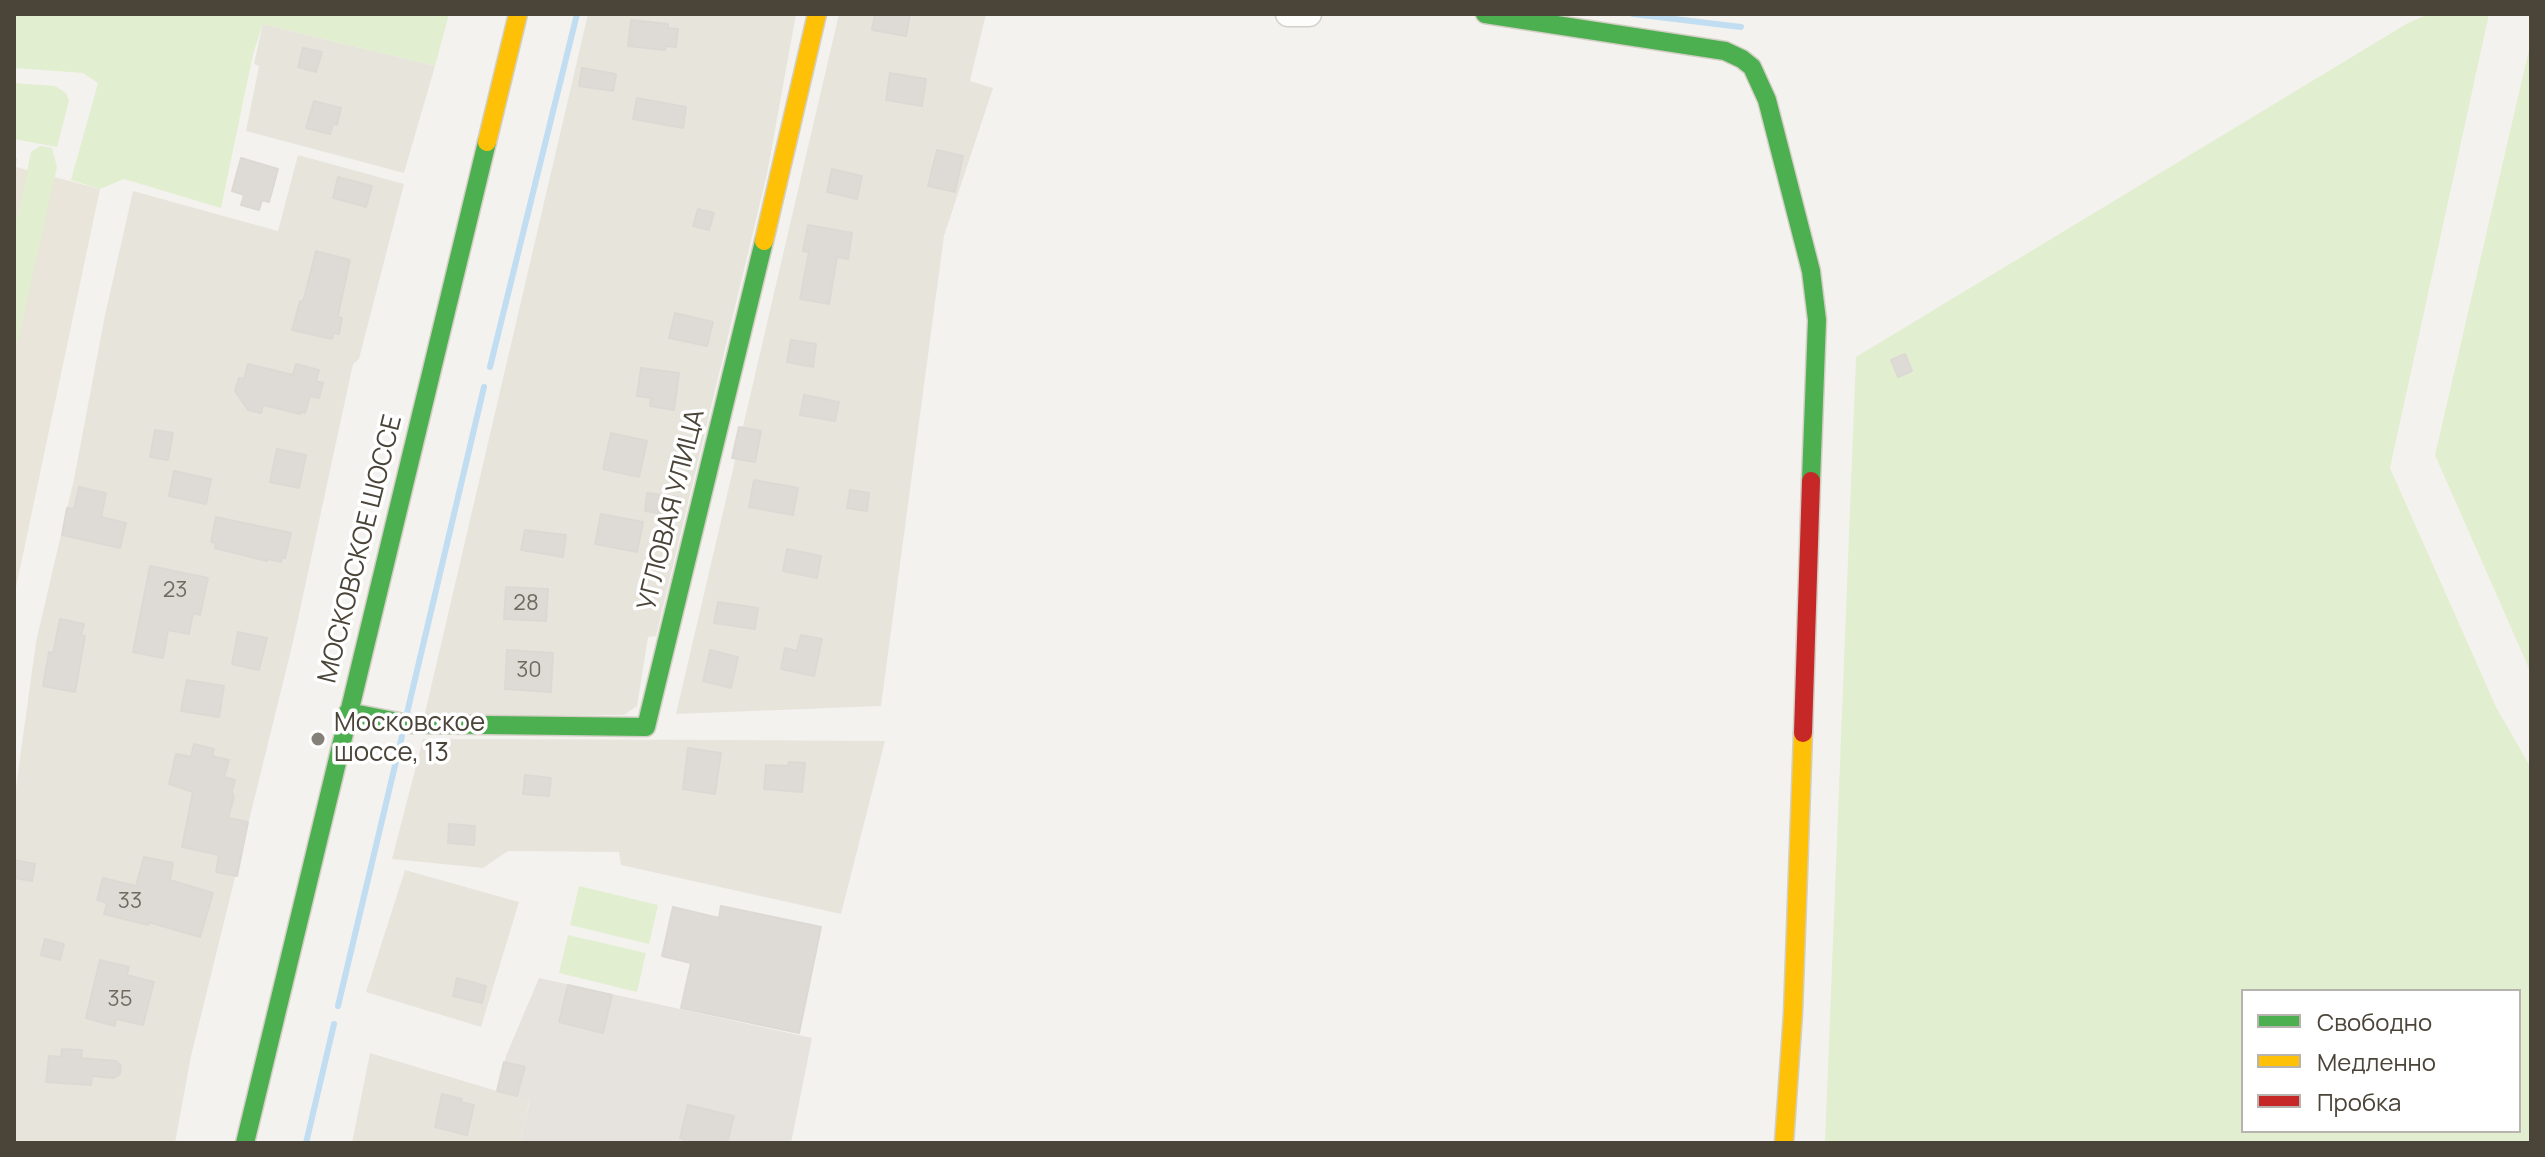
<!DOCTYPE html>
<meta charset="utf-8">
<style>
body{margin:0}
#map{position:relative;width:2545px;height:1157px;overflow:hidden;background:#f4f2ee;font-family:Manrope,sans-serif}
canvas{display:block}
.frame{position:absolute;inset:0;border:16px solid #4b4439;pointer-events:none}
.legend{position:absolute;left:2241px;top:989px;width:280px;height:144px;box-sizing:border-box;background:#fff;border:2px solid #b7b4b0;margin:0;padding:10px 14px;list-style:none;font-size:24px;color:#4b4439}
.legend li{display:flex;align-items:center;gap:16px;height:40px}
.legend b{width:40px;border:2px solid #b7b4b0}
</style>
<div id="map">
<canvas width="2545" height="1157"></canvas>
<div class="frame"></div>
<ul class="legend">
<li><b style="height:10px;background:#4caf50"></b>Свободно</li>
<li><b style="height:10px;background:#ffc107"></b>Медленно</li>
<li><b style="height:10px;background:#c62828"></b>Пробка</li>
</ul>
</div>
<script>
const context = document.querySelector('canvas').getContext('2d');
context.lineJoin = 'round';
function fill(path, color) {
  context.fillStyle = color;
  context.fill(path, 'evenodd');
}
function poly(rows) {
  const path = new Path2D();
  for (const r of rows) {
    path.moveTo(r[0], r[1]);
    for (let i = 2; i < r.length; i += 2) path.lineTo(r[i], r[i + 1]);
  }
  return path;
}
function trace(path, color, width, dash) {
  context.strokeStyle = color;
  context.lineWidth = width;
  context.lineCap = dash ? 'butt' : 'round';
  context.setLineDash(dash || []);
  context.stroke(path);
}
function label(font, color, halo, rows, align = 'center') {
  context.font = font + ' Manrope,sans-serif';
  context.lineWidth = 7;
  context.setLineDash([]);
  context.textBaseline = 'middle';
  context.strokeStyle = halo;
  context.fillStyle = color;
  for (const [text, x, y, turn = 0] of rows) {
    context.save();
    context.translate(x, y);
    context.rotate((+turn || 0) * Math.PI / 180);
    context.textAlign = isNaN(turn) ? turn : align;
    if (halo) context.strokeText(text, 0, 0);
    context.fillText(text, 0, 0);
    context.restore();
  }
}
const residential = poly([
 [588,14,796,14,767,174,656,636,648,637,637,706,624,715,424,717],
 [839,14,986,14,970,81,993,88,944,236,881,706,676,714],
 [263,24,435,66,404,173,246,131,259,66,254,64],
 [298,155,404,184,359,359,353,364,293,642,191,1056,175,1143,14,1143,14,802,36,642,74,479,105,315,133,191,278,231],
 [423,739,730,740,885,741,841,914,621,865,619,852,508,851,483,868,392,859],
 [405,870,519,902,481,1027,366,992],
 [370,1053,497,1091,530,1098,521,1143,352,1143]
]);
const industrial = poly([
 [539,978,812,1038,791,1143,521,1143,530,1099,497,1091,506,1056]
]);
const education = poly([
 [14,158,17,158,16,167,100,189,14,597]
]);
const green = poly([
 [14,14,449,14,435,66,263,24,253,54,221,208,124,179,100,189,71,180,98,83,83,73,14,68],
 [2429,14,2489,14,2390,468,2496,707,2531,768,2531,1143,1825,1143,1856,357,2408,23],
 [2243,991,2519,991,2519,1131,2243,1131],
 [2531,41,2531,673,2435,455],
 [14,83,55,86,66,93,69,101,57,147,14,139],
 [40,146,52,148,57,167,18,341,14,345,14,232,31,152],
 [579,886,658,905,649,944,570,925],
 [568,935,646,953,637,992,559,973]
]);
const stream = poly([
 [1633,14,1741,27],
 [490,367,577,14],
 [407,713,484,387],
 [338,1006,402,736],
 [306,1143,334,1024]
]);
const building = poly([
 [875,14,910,14,906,36,872,30,875,14],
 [631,20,668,24,668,28,678,29,676,47,666,46,665,50,628,46,631,20],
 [303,48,322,52,316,72,298,67,303,48],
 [582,68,616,74,613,91,579,86,582,68],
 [890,73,926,79,922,106,886,100,890,73],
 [637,98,686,107,683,128,633,119,637,98],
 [314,101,341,108,337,125,333,124,330,134,306,128,314,101],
 [937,150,963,156,955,192,928,186,937,150],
 [241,158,278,169,269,202,262,200,259,210,241,205,244,195,232,191,241,158],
 [832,169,862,176,857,199,827,192,832,169],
 [338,177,372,186,366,207,333,198,338,177],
 [698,209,714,213,709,230,693,226,698,209],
 [808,225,852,233,848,259,837,257,829,304,800,299,809,252,803,251,808,225],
 [316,251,350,260,339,310,338,317,342,318,339,334,334,333,332,339,292,330,300,301,303,302,316,251],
 [675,313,713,322,707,346,669,338,675,313],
 [791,340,816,344,813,367,787,362,791,340],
 [1905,354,1912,371,1898,377,1891,360,1905,354],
 [248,364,293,375,296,364,319,370,316,381,323,383,319,398,310,396,305,413,301,412,300,414,263,405,261,413,248,410,235,391,239,378,244,379,248,364],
 [641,368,679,373,674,410,650,406,651,398,637,396,641,368],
 [804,395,839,402,835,421,800,415,804,395],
 [739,427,761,431,755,462,732,458,739,427],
 [155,430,173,433,168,460,150,457,155,430],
 [611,433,647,441,639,477,603,469,611,433],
 [277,449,306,455,299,488,270,482,277,449],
 [174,471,211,479,206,504,169,496,174,471],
 [754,480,798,488,793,515,749,507,754,480],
 [79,487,106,493,101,517,126,523,120,548,62,535,67,508,74,509,79,487],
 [850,490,869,493,867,511,847,508,850,490],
 [647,493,678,497,675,516,645,511,647,493],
 [601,514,643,522,637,552,595,544,601,514],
 [216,517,291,533,285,558,282,557,281,562,268,559,267,561,215,548,216,543,211,542,216,517],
 [525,530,566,535,563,557,521,550,525,530],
 [787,549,821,556,817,578,783,571,787,549],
 [150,566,208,578,200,615,193,613,189,634,168,630,163,658,133,652,150,566],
 [506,587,548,589,546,621,504,619,506,587],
 [718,602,758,608,755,629,714,623,718,602],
 [60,619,84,624,81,635,85,636,75,692,43,686,49,652,53,653,60,619],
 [238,632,267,638,259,670,232,664,238,632],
 [801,635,822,639,814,676,781,669,785,648,797,651,801,635],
 [507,650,553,653,551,692,505,689,507,650],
 [710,650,738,657,731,688,703,681,710,650],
 [187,680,224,686,219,717,181,711,187,680],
 [194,744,214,749,212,756,229,760,224,777,235,780,232,791,234,797,228,818,248,822,237,876,216,872,219,855,182,847,193,792,169,784,176,754,191,757,194,744],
 [688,748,721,753,715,794,683,789,688,748],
 [789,762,805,763,802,792,764,789,766,765,788,766,789,762],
 [525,775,551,778,549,796,523,794,525,775],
 [449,824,475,826,474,845,448,843,449,824],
 [144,857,173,863,170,880,213,893,200,937,148,922,148,925,104,914,107,903,97,900,103,878,136,886,144,857],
 [14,860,35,864,32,881,14,878,14,860],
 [721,906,821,927,799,1033,681,1008,691,963,662,956,673,907,719,918,721,906],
 [45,939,64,944,60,960,41,955,45,939],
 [100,960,129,967,127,975,154,982,143,1025,116,1019,115,1026,86,1018,100,960],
 [457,978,486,986,482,1003,453,996,457,978],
 [568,985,612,995,603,1033,559,1022,568,985],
 [62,1049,82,1050,81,1058,116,1061,121,1066,120,1074,114,1078,92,1076,91,1085,46,1082,49,1056,61,1057,62,1049],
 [504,1062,525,1067,517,1096,497,1091,504,1062],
 [442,1094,462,1099,461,1102,474,1105,467,1135,435,1127,442,1094],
 [688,1105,734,1116,727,1143,683,1143,684,1139,680,1138,688,1105]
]);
const street = poly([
 [1288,14,1309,14]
]);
const fast = poly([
 [1485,14,1725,51,1742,59,1752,67,1767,100,1811,271,1817,320,1811,481],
 [348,712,409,724,646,727,764,241],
 [245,1143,487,142]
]);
const slow = poly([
 [487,142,518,14],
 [764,241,817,14],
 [1784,1143,1793,1013,1803,733]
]);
const jam = poly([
 [1803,733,1811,481]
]);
const markers = [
 [318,739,8,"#868178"]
];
const numberNames = [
 ["23",175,591],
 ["28",526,604],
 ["30",529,671],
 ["33",130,902],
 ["35",120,1000]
];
const streetNames = [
 ["УГЛОВАЯ УЛИЦА",672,510,-76],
 ["МОСКОВСКОЕ ШОССЕ",361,549,-76]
];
const poiNames = [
 ["Московское",334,724],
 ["шоссе, 13",334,754]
];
fill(residential, '#e7e4dc');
fill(industrial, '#e6e2de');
fill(education, '#eae5da');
fill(green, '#e1eecf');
trace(stream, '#c0ddf1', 6);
fill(building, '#dedbd6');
trace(building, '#dcd9d4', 2);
trace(street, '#d2d0cb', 27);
trace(fast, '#d3cfc5', 21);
trace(slow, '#d3cfc5', 21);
trace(jam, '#d3cfc5', 21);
trace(street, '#fdfdfc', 24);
trace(fast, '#4caf50', 18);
trace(slow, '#ffc107', 18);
trace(jam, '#c62828', 18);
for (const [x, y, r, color] of markers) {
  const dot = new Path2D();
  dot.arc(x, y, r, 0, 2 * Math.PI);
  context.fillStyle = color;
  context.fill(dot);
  trace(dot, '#fff', 3);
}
label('22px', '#706a61', null, numberNames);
label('26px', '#4b4439', '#fff', streetNames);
label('26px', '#4b4439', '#fff', poiNames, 'left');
</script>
